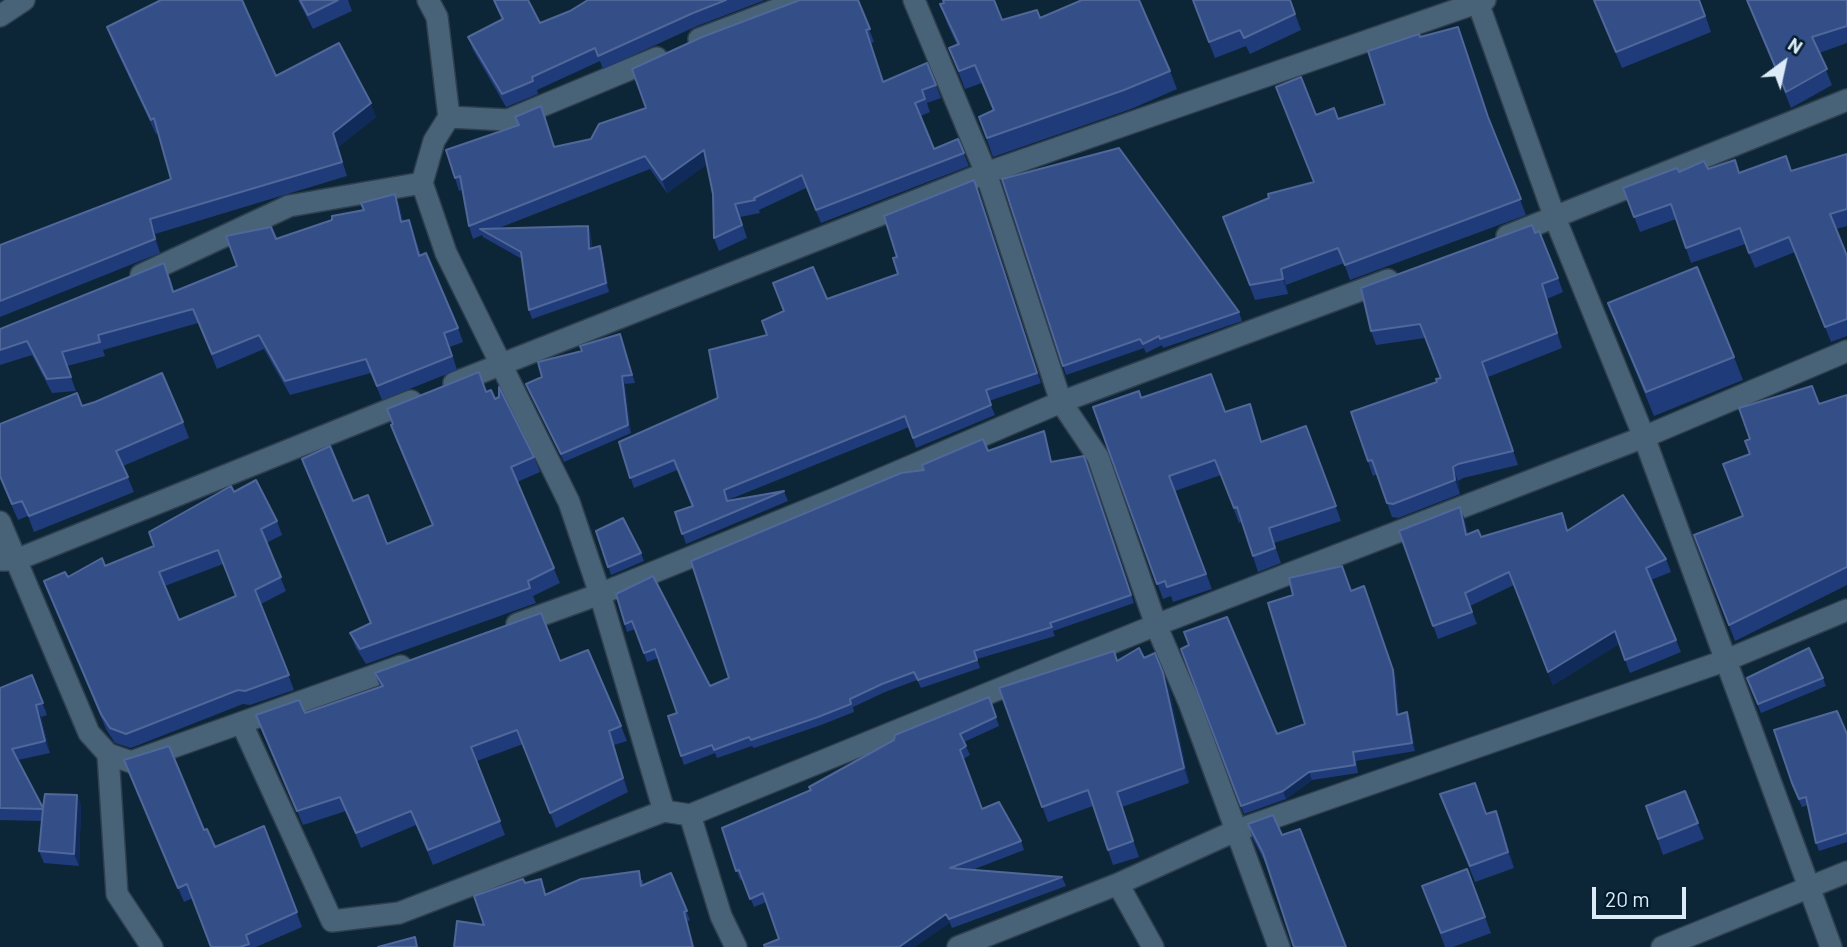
<!DOCTYPE html>
<style>
body{margin:0}
#map{position:relative;width:1847px;height:947px;overflow:hidden;background:#0d2637;font-family:Barlow,sans-serif}
canvas{display:block}
.north{position:absolute;left:1749px;top:28px;width:70px;height:70px;-webkit-text-stroke:5px #031c2d;paint-order:stroke;rotate:33deg;font-size:19px;font-weight:700;line-height:28px;text-align:center;color:#dcebf7}
.north::after{content:'';display:block;margin:auto;width:24px;height:32px;background:#dcebf7;clip-path:polygon(50% 0,100% 100%,50% 72%,0 100%)}
.scale{position:absolute;left:1592px;top:887px;width:94px;height:32px;box-sizing:border-box;border:4px solid #dcebf7;border-top:0;padding-left:9px;font-size:21px;line-height:24px;white-space:nowrap;color:#dcebf7;-webkit-text-stroke:5px #031c2d;paint-order:stroke}
</style>
<div id="map">
<canvas width="1847" height="947"></canvas>
<div class="north">N</div>
<div class="scale">20 m</div>
</div>
<script>
const context = document.querySelector('canvas').getContext('2d');
context.lineJoin = 'round';
function poly(rows) {
  const path = new Path2D();
  for (const r of rows) {
    path.moveTo(r[0], r[1]);
    for (let i = 2; i < r.length; i += 2) path.lineTo(r[i], r[i + 1]);
  }
  return path;
}
function trace(path, color, width, dash) {
  context.strokeStyle = color;
  context.lineWidth = width;
  context.lineCap = dash ? 'butt' : 'round';
  context.setLineDash(dash || []);
  context.stroke(path);
}
function fill(path, color) {
  context.fillStyle = color;
  context.fill(path, 'evenodd');
}
const minor = poly([
 [428,0,437,17,449,117],
 [914,0,986,173,1061,402,1098,457,1156,625,1189,702,1279,947],
 [1477,0,1555,218,1644,437,1831,947],
 [0,16,24,0],
 [699,39,802,0],
 [657,58,508,120,449,117,434,141,422,183,446,253,569,502,600,594,664,811,690,815,721,916,736,947],
 [1507,236,1847,100],
 [141,275,289,206,422,183],
 [454,383,986,173,1485,0],
 [0,522,89,733,108,754,131,762,401,666],
 [2,560,16,560,411,401],
 [517,624,600,594,834,499,1061,402,1388,280],
 [242,724,332,921,399,913,664,811],
 [108,754,117,894,152,947],
 [690,815,1156,625,1644,437,1847,351],
 [1118,884,1153,947],
 [958,947,1118,884,1235,831,1724,661,1847,610],
 [1662,947,1847,872]
]);
const wall = poly([
 [298,0,348,0,352,11,313,29],
 [493,0,528,0,540,23,570,11,588,0,765,0,697,26,603,69,600,61,537,90,538,94,506,107,473,50,468,37,502,20],
 [858,0,874,42,871,43,883,81,936,85,941,98,927,103,930,112,921,116,934,149,958,139,969,166,821,223,806,188,759,210,760,213,740,217,747,238,719,251,714,238,713,194,707,164,667,193,650,169,499,228,588,226,591,235,592,248,600,246,603,255,609,292,532,319,529,310,522,259,483,237,482,235,473,239,469,226,462,190,459,191,455,178,518,125,515,117,541,106,555,147,591,139,646,108],
 [942,0,994,0,1002,20,1040,18,1170,71,1177,89,1131,109,993,157,979,117,993,110,982,83,965,89,949,48,957,45,947,23,940,4,943,3],
 [1192,0,1290,0,1301,30,1250,54,1246,46,1215,58],
 [1593,0,1700,0,1711,32,1622,68],
 [1747,0,1847,0,1847,43,1819,53,1832,85,1791,108],
 [107,27,276,76,376,117,338,147,347,176,155,234,160,253,0,317,0,245,171,179,158,133,156,134,112,41],
 [1420,37,1491,125,1526,215,1350,280,1344,263,1286,285,1288,294,1255,300,1223,217,1269,198,1314,182,1316,115,1338,119,1385,104],
 [1847,154,1847,226,1836,229,1847,256,1847,336,1831,342,1795,252,1755,268,1745,244,1691,263,1676,219,1640,232,1623,188,1679,172,1708,169,1739,173,1791,171],
 [1002,179,1239,312,1242,321,1163,348,1162,345,1146,353,1144,348,1066,375],
 [974,180,1041,383,989,401,995,415,916,448,909,427,728,500,784,491,788,501,686,544,675,512,692,507,677,470,634,488,619,442,718,398,767,335,762,321,784,311,773,283,827,299,898,274,897,257],
 [395,194,400,208,403,221,409,220,421,255,458,328,463,342,450,347,457,370,382,400,371,373,290,395,264,349,217,369,198,323,103,350,105,356,67,366,76,391,52,393,32,355,0,365,0,329,170,277,174,291,237,266,276,239,364,210],
 [1558,278,1563,292,1547,299,1562,348,1488,377,1518,465,1463,478,1458,481,1460,494,1398,518,1392,517,1377,474,1373,476,1351,412,1437,382,1440,378,1425,338,1376,345,1371,331],
 [1608,303,1734,357,1743,380,1654,416,1617,326],
 [620,334,635,383,625,384,631,433,564,462,526,384,542,377,582,351],
 [486,392,495,399,534,457,540,472,517,482,560,583,533,596,536,603,366,664,356,648,350,633,370,623,302,459,353,501,387,544,433,526,396,440,391,425,392,424,387,409],
 [1847,395,1847,585,1735,641,1694,535,1743,516,1750,439,1819,404],
 [1250,404,1262,442,1306,426,1341,521,1274,543,1281,563,1258,572,1242,522,1239,523,1221,475,1175,491,1212,589,1173,602,1171,596,1163,599,1093,407,1225,412],
 [82,406,183,422,189,438,123,466,134,492,34,532,28,516,18,520,0,479,0,424],
 [1044,431,1052,462,1084,456,1134,603,1053,631,1055,636,977,659,980,668,921,688,917,680,885,692,853,707,854,712,821,725,754,748,752,746,717,758,715,753,684,765,668,716,677,713,658,658,647,662,635,629,627,632,616,594,710,686,729,678,924,470,988,451],
 [234,492,277,521,282,535,266,543,286,591,261,604,294,690,250,705,243,704,131,748,115,743,106,729,44,581,68,577,105,566,154,546],
 [223,564,235,596,179,620,165,586],
 [1465,520,1468,534,1481,537,1568,530,1666,559,1671,572,1651,580,1681,652,1630,673,1619,644,1553,685,1514,585,1470,606,1477,624,1438,639,1399,531],
 [596,531,641,553,644,561,611,575],
 [1181,649,1277,734,1305,724,1396,678,1399,714,1407,712,1410,720,1415,751,1356,761,1358,773,1312,780,1286,799,1244,814],
 [1144,658,1169,688,1189,783,1122,807,1139,857,1113,865,1093,806,1048,822,999,688,1117,661],
 [560,661,621,726,627,741,614,745,628,792,556,828,523,744,477,761,505,835,433,865,416,825,361,848,346,811,303,825,256,715,305,713,380,687,375,673],
 [32,675,47,715,41,717,50,753,18,760,43,808,77,795,81,806,79,866,44,863,39,851,42,821,0,820,0,688],
 [1823,678,1826,686,1761,713,1750,687],
 [989,697,999,726,964,742,970,755,963,759,982,809,1021,841,1024,850,972,870,1062,877,1066,886,952,928,950,923,779,939,766,902,754,907,743,879,740,880,722,828,810,790],
 [1774,730,1847,734,1847,842,1819,851,1816,843,1808,805,1802,807,1795,792],
 [124,760,204,830,215,847,264,826,302,927,256,947,211,947,193,898,184,902],
 [1685,791,1704,839,1663,855,1646,806],
 [1440,794,1487,814,1496,811,1502,827,1514,868,1475,882],
 [1248,824,1282,835,1266,864,1253,839],
 [1467,869,1491,933,1453,947,1445,947,1422,886],
 [671,873,690,920,688,921,484,925,525,883,545,888,546,895,643,880,643,885]
]);
const shadedWall = poly([
 [371,103,376,117,338,147,347,176,333,133],
 [704,150,709,163,667,193,662,180],
 [395,194,400,208,406,236,401,222],
 [150,219,155,234,160,253,155,239],
 [409,220,414,234,425,270,419,256],
 [588,226,591,235,592,257,589,249],
 [600,246,603,255,609,292,606,283],
 [1281,269,1286,285,1288,294,1283,279],
 [622,376,625,384,631,433,628,425],
 [1453,467,1458,481,1460,494,1455,480],
 [1460,507,1465,520,1470,547,1466,535],
 [1367,594,1396,678,1400,723,1397,715],
 [1615,631,1619,644,1553,685,1548,672],
 [1163,673,1169,688,1189,783,1184,768],
 [36,705,41,717,50,753,45,741],
 [1407,712,1410,720,1415,751,1412,743],
 [609,731,614,745,628,792,623,778],
 [1309,772,1312,780,1286,799,1283,791],
 [77,795,81,806,79,866,74,854],
 [1496,811,1502,827,1514,868,1508,852],
 [946,914,950,923,915,947,899,947]
]);
const building = poly([
 [161,0,242,0,276,76,339,43,371,103,333,133,342,162,150,219,155,239,0,301,0,245,171,179,154,118,151,120,107,27,161,0],
 [300,0,338,0,308,15,300,0],
 [494,0,528,0,540,23,570,11,588,0,726,0,693,13,598,56,595,48,532,77,533,81,502,94,468,37,503,19,494,0],
 [800,0,858,0,870,29,866,30,883,82,927,63,936,85,922,90,925,99,915,103,934,149,958,139,964,153,816,210,802,175,754,198,755,200,735,204,742,225,714,238,713,194,704,150,662,180,645,156,469,226,460,176,455,178,446,150,519,125,515,117,541,106,554,147,591,139,599,124,646,108,632,69,702,37,800,0],
 [943,0,994,0,1002,20,1037,10,1040,18,1082,0,1139,0,1170,71,1124,90,987,138,979,117,994,110,975,65,959,71,949,48,959,44,940,4,944,3,943,0],
 [1193,0,1290,0,1295,14,1244,38,1240,30,1209,42,1193,0],
 [1594,0,1699,0,1705,16,1616,52,1594,0],
 [1747,0,1847,0,1847,26,1812,37,1827,69,1786,92,1747,0],
 [1458,27,1488,117,1521,199,1345,265,1338,248,1281,269,1283,279,1250,285,1223,217,1269,198,1268,194,1314,182,1276,87,1301,77,1316,115,1334,108,1338,119,1385,104,1368,51,1419,34,1420,37,1458,27],
 [1119,148,1239,312,1160,339,1159,336,1143,344,1140,339,1063,366,1002,179,1119,148],
 [1847,154,1847,209,1830,214,1847,256,1847,319,1825,327,1789,237,1749,253,1740,228,1686,248,1671,204,1634,217,1623,188,1677,168,1679,172,1704,161,1708,169,1735,160,1739,173,1786,156,1791,171,1847,154],
 [974,180,1037,373,986,390,991,405,913,438,905,416,724,490,727,501,784,491,682,534,675,512,693,506,674,460,630,478,619,442,718,398,709,350,767,335,762,321,784,311,773,283,813,267,827,299,898,274,893,258,897,257,884,216,974,180],
 [395,194,401,222,409,220,419,256,426,253,458,328,444,333,452,356,377,386,366,359,285,381,259,335,212,354,193,309,98,335,100,342,62,352,71,377,47,379,27,341,0,350,0,329,164,263,173,292,237,266,226,236,271,227,276,239,332,220,332,216,364,210,361,203,395,194],
 [1532,225,1535,233,1539,231,1558,278,1542,284,1557,333,1482,362,1513,451,1458,464,1453,467,1455,480,1393,504,1387,503,1372,460,1368,461,1351,412,1437,382,1436,379,1441,378,1420,324,1371,331,1361,288,1532,225],
 [588,226,589,249,600,246,606,283,529,310,521,252,480,229,588,226],
 [1697,267,1734,357,1646,392,1608,303,1697,267],
 [620,334,632,375,622,376,628,425,561,454,526,384,542,377,538,362,582,351,580,346,620,334],
 [479,372,486,392,491,390,495,399,499,397,499,387,534,457,511,467,554,568,528,581,530,588,360,649,350,633,371,623,302,459,330,446,353,501,368,495,387,544,433,525,391,425,393,424,387,409,479,372],
 [162,373,183,422,116,451,128,477,29,516,22,501,12,504,0,476,0,424,77,393,82,406,95,402,162,373],
 [1211,374,1225,412,1250,404,1261,442,1306,426,1336,506,1269,528,1275,548,1253,556,1237,507,1234,508,1215,460,1169,476,1206,574,1167,587,1165,581,1157,584,1093,407,1139,391,1141,398,1211,374],
 [1812,386,1819,404,1847,395,1847,567,1729,625,1694,535,1743,516,1723,464,1750,454,1745,441,1750,439,1739,408,1812,386],
 [1044,431,1051,462,1084,456,1131,595,1050,623,1052,627,974,651,977,660,918,680,914,672,882,684,850,699,851,704,818,717,751,740,749,737,714,750,712,745,681,756,668,716,677,713,655,649,644,653,632,621,625,624,616,594,653,576,710,686,729,678,691,561,901,473,924,470,922,465,983,439,988,451,1044,431],
 [256,480,277,521,261,529,281,577,255,590,289,675,245,691,238,690,126,734,110,728,101,714,44,581,65,572,68,577,102,558,105,566,154,546,149,532,231,486,234,492,256,480],
 [218,550,236,596,179,620,159,572,218,550],
 [1623,495,1666,559,1646,568,1676,640,1625,660,1615,631,1548,672,1509,572,1465,593,1472,612,1433,626,1399,531,1460,507,1466,535,1478,530,1481,537,1562,513,1567,531,1623,495],
 [623,518,641,553,608,567,596,531,623,518],
 [1342,566,1351,591,1364,586,1393,670,1397,715,1407,712,1412,743,1353,752,1355,765,1309,772,1283,791,1241,806,1181,649,1189,645,1184,632,1227,617,1277,734,1305,724,1268,603,1293,595,1289,578,1342,566],
 [541,613,560,661,588,650,621,726,609,731,623,778,550,813,517,730,471,747,500,821,428,850,411,811,356,833,340,797,297,811,256,715,299,700,305,713,383,686,375,673,541,613],
 [1139,648,1144,658,1155,653,1163,673,1184,768,1117,792,1133,841,1108,850,1088,790,1042,807,999,688,1114,651,1117,661,1139,648],
 [1809,648,1823,678,1758,704,1747,678,1809,648],
 [32,675,43,703,36,705,45,741,12,749,43,808,45,794,77,795,74,854,39,851,43,809,0,808,0,688,32,675],
 [989,697,996,717,960,734,966,746,960,750,982,809,999,802,1021,841,950,868,1062,877,949,919,946,914,899,947,765,947,764,945,779,939,763,893,750,899,739,870,736,871,722,828,811,790,809,787,894,740,895,735,989,697],
 [1837,711,1847,734,1847,833,1816,843,1806,797,1799,799,1792,783,1774,730,1837,711],
 [169,746,204,830,207,829,215,847,264,826,297,912,246,935,249,944,240,947,211,947,187,884,178,888,124,760,169,746],
 [1475,783,1486,814,1496,811,1508,852,1470,866,1440,794,1475,783],
 [1685,791,1698,823,1658,839,1646,806,1685,791],
 [1273,815,1282,835,1300,829,1346,947,1294,947,1263,853,1248,824,1273,815],
 [1467,869,1485,917,1441,933,1422,886,1467,869],
 [639,871,641,886,671,873,687,911,684,912,693,947,454,947,457,921,484,925,474,896,523,879,525,883,541,879,545,895,581,879,639,871],
 [415,937,417,947,378,947,415,937]
]);
trace(minor, '#303f4e', 24);
trace(minor, '#486377', 21);
fill(wall, '#203b7a');
fill(shadedWall, '#102b5a');
fill(building, '#344e88');
trace(building, '#4f6799', 2);
</script>
